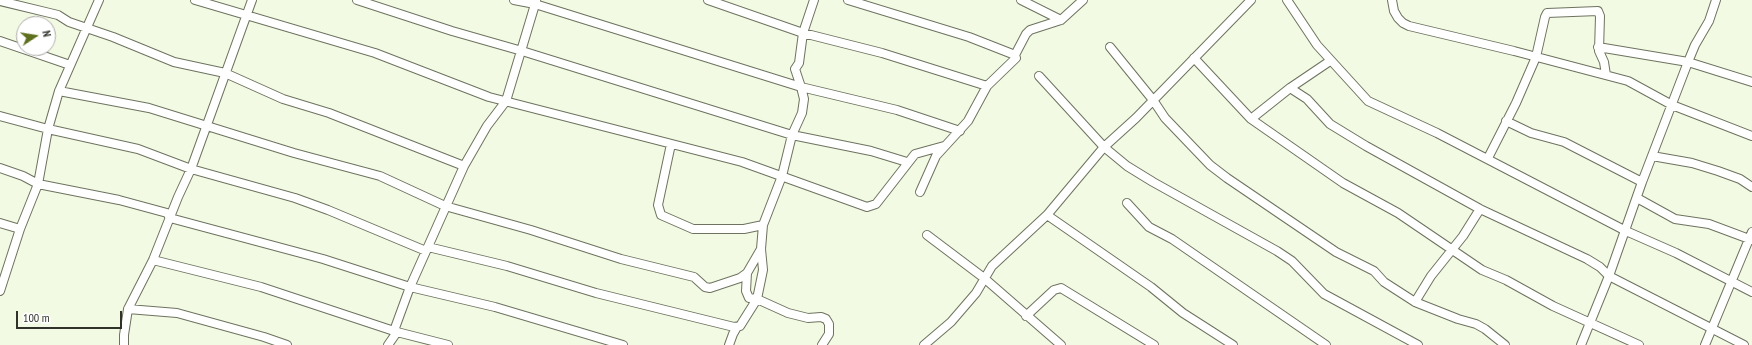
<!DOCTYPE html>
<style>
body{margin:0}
#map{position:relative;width:1752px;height:345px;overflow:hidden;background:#f3fae3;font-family:"PT Sans Narrow",sans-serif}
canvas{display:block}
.north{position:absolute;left:16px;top:16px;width:40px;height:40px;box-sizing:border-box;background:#fff;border:1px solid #adadaa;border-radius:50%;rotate:78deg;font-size:11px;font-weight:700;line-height:16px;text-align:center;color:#31332b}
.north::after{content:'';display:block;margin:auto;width:14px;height:18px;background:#5e701d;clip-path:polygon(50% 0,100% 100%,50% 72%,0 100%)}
.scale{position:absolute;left:16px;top:311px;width:106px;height:18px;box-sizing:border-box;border:2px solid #31332b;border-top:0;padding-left:5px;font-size:12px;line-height:14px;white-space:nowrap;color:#31332b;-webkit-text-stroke:3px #fff;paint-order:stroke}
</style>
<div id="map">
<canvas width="1752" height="345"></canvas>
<div class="north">N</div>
<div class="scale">100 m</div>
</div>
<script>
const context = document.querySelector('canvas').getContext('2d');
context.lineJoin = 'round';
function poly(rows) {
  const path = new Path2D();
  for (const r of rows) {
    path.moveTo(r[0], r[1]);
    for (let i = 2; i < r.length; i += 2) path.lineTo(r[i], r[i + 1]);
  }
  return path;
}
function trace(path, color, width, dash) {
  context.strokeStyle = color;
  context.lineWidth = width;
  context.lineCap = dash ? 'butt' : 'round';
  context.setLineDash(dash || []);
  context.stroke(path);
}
const minor = poly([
 [195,0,375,53,489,97,742,162,867,207,876,204,915,154,944,146],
 [357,0,452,31,522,51,792,135,871,151,907,162],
 [708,0,803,33,882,53,987,86],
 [814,0,803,33,799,63,795,69,801,87,897,110,960,131],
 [848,0,969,37,1015,55],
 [1021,0,1061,20],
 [1287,0,1317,45,1368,101,1437,133,1626,231,1676,253,1752,292],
 [1392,0,1394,11,1398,18,1403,23,1409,26,1514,51,1628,81,1672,105,1752,136],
 [0,1,58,15,69,22,113,37,174,62,225,73,283,99,329,113,464,166],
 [0,41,70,65],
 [1110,47,1153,100,1165,118,1210,165,1227,178,1336,252,1374,271,1384,282,1415,302,1458,319,1476,324,1485,329,1505,345],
 [1598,47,1688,62,1752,82],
 [1194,58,1251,119,1343,183,1398,213,1482,270,1506,280,1553,306,1639,345],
 [1039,76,1104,147,1127,166,1153,182,1277,251,1292,261,1324,294,1418,345],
 [1290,88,1307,99,1330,124,1366,146,1480,209,1587,259,1600,267,1609,276,1744,345],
 [59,91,149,108,294,153,380,176,445,206,531,230,621,259,694,277,705,287,710,288,740,278,747,273],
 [0,116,48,129,138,149,191,169,295,198,328,210,426,251],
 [1251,119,1290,88,1330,61],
 [1506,121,1531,133,1564,142,1642,182],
 [671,144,658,205,661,215,693,229,744,229,763,225],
 [1652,156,1692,163,1718,171,1740,179,1752,187],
 [1488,158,1516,103,1536,57,1545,17,1547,13,1598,11,1600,16,1599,51,1604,62,1606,75],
 [0,168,23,176,38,184,119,200,167,213,170,218,323,259,410,287,495,307,623,345],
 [920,192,936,156,968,121,987,86,1016,58,1015,55,1026,34,1030,30,1061,20,1083,0],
 [1637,198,1675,219,1709,224,1752,240],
 [1127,203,1149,227,1172,239,1326,345],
 [1047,215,1151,287,1183,313,1233,345],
 [0,223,20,229],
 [927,235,984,278,1061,345],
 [428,247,507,266,596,293,734,327,740,326,757,299,763,270,761,249,763,225,782,176,792,135,802,113,804,99,801,87,535,4,514,0],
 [761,249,747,273,746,291,749,298,757,299,788,313,808,318,821,317,826,319,829,324,829,334,822,345],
 [153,260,261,287,397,332,448,345],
 [0,291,20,229,38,184,48,129,59,91,99,0],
 [1415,302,1431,276,1463,236,1480,209],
 [128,309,177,313,264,337,287,345],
 [1026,316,1054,290,1061,288,1154,345],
 [124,345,124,335,128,309,153,260,178,197,191,169,252,0],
 [388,345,397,332,395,328,410,287,464,166,487,126,506,101,536,1],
 [729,345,733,334,737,327],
 [924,345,951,322,976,293,992,266,1047,215,1104,147,1136,118,1251,0],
 [1581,345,1609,276,1642,182,1688,62,1695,45,1709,21,1716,0],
 [1705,345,1752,232]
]);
trace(minor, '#6d735f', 10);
trace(minor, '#fff', 8);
</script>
